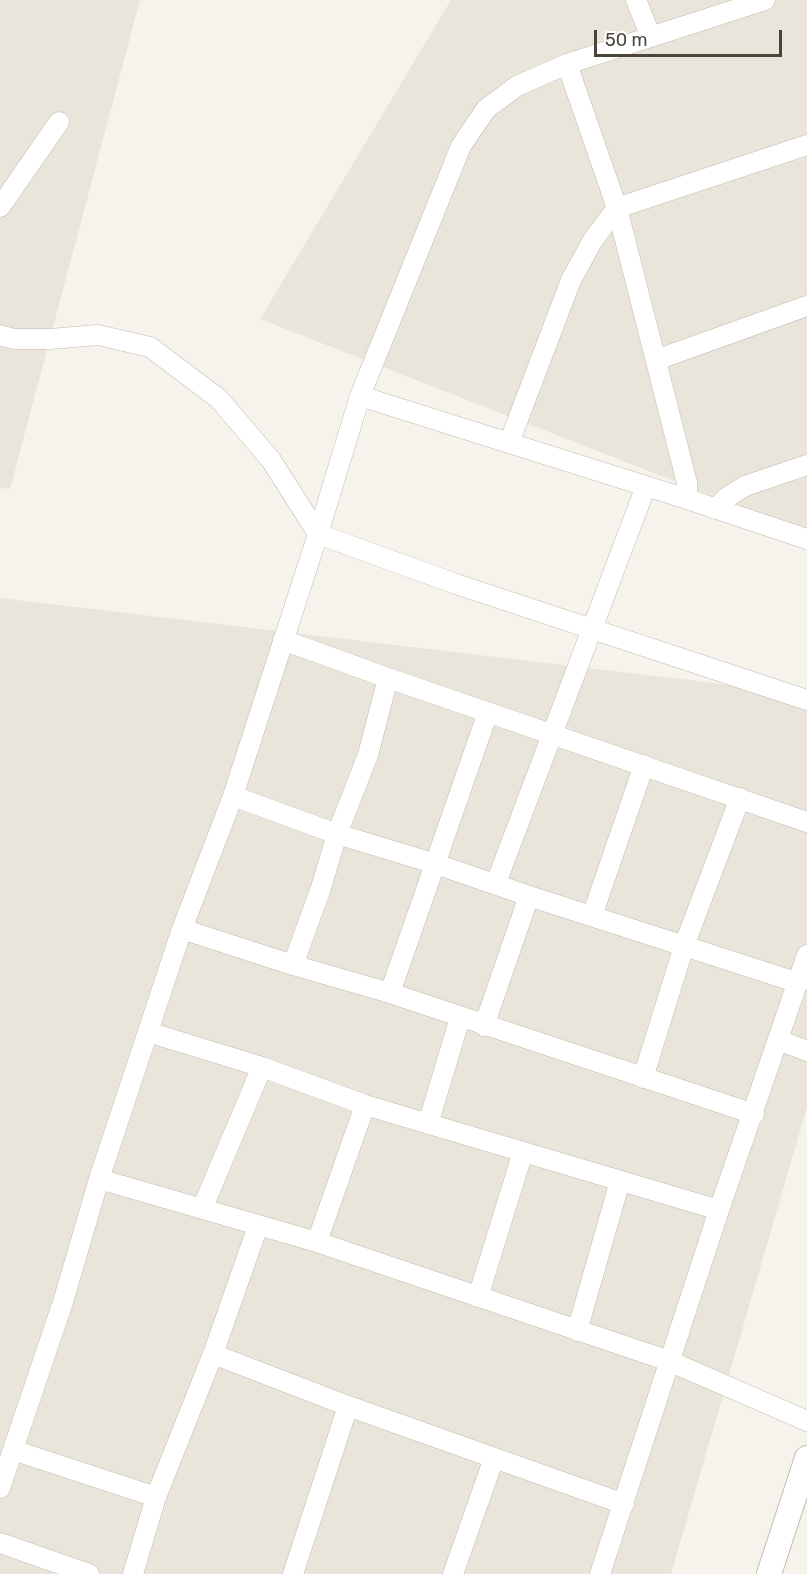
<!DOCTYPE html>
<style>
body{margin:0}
#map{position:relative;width:807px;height:1574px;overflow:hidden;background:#f6f3ec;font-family:Rubik,sans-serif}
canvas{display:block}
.scale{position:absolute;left:594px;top:30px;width:188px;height:27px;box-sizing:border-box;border:3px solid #4b4439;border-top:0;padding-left:8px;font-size:18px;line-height:21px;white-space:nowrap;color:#4b4439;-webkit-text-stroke:4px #fff;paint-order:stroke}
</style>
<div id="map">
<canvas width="807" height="1574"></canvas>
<div class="scale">50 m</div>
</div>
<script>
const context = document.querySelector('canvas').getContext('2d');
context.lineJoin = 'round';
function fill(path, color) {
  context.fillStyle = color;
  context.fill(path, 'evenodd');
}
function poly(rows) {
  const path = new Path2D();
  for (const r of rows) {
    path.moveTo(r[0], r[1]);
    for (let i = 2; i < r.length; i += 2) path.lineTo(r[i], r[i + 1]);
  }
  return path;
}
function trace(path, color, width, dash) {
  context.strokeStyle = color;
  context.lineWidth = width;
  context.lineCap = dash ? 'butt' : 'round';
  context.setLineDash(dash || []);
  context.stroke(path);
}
const residential = poly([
 [0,0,140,0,10,489,0,488],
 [451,0,807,0,807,533,260,319],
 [0,598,807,694,807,1107,671,1574,0,1574]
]);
const minor = poly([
 [636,0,651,37],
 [567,64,617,208,687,483,687,499],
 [0,207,59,122],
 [0,335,14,339,50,339,98,335,150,347,219,399,271,460,318,534,456,584,807,700],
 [656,360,807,306],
 [360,396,687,499,807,539],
 [509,443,571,280,593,240,617,208,807,145],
 [716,509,726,498,745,486,807,465],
 [283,640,388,678,807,822],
 [233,796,337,834,436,864,529,896,799,983],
 [496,883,646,486],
 [592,916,644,765],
 [182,929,293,965,390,993,754,1114],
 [293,965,321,888,337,834,368,755,388,678],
 [390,993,488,712],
 [484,1026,529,896],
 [148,1032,262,1067,365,1105,719,1210],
 [778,1040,807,1051],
 [643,1078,684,946,740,798],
 [428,1124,460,1018],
 [99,1179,317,1242,669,1361,807,1421],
 [202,1209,262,1067],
 [317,1242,365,1105],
 [478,1297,523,1152],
 [577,1331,620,1181],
 [213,1354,348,1406,624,1504],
 [13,1450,156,1497],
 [0,1488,63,1302,99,1179,182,929,233,796,318,534,360,396,461,146,486,109,517,86,567,64,765,0],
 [0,1543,89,1574],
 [133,1574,156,1497,213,1354,258,1226],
 [293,1574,348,1406],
 [453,1574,494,1458],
 [600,1574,719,1210,807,955]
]);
const tertiary = poly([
 [769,1574,807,1458]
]);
fill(residential, '#eae5da');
trace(minor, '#c2bbae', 21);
trace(tertiary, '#c2bbae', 26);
trace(minor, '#fff', 20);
trace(tertiary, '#fff', 24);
</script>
